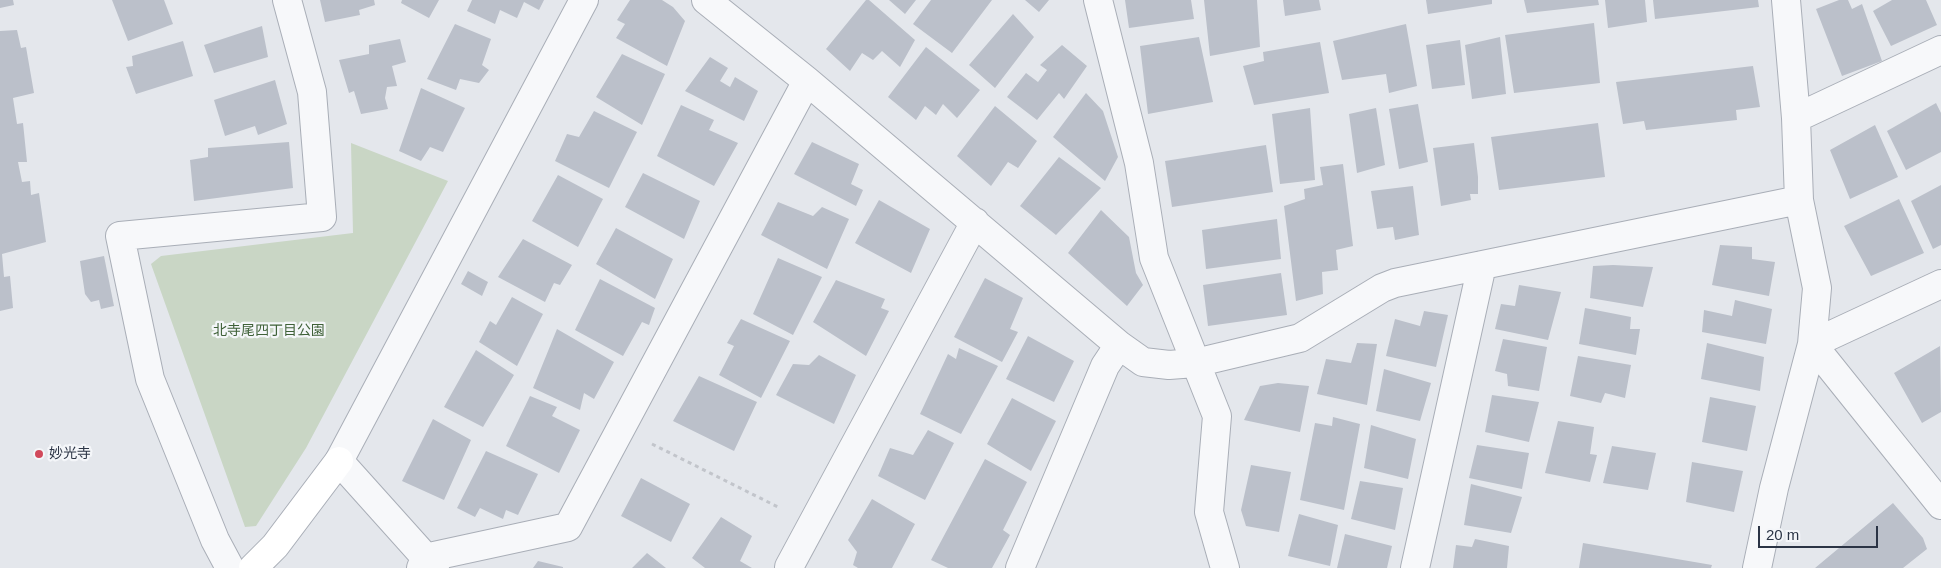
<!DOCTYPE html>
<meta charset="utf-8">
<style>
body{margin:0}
#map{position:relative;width:1941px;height:568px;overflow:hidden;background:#e4e7ec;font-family:Helvetica,sans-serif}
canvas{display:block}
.scale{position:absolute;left:1758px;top:526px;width:120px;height:22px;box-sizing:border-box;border:2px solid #2b3445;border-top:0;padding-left:6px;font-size:15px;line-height:18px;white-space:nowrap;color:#2b3445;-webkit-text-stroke:4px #f4f6f9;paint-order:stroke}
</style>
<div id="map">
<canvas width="1941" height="568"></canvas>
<div class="scale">20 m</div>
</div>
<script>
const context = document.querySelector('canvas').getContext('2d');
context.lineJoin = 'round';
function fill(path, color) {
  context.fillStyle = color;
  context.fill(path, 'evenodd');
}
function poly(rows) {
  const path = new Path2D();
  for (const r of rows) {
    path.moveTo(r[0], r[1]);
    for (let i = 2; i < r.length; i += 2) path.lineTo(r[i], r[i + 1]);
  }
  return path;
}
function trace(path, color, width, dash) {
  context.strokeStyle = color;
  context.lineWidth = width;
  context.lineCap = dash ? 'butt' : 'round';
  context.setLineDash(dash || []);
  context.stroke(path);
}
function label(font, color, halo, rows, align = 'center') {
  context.font = font + ' Helvetica,"Noto Sans JP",sans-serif';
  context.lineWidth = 4.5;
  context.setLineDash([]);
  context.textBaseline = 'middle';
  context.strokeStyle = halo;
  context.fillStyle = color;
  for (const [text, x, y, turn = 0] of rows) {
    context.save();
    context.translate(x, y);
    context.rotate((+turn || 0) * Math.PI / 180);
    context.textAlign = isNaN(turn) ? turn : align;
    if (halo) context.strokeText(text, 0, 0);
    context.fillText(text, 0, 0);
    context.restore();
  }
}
const green = poly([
 [351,143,448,181,306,448,256,526,245,527,151,264,161,256,353,233]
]);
const building = poly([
 [0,0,13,0,14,5,0,8],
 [112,0,164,0,173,24,128,41],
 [320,0,374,0,375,5,359,10,360,15,325,22],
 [402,0,439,0,429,18,401,3],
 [472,0,544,0,539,10,524,2,517,18,500,10,495,24,467,11],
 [630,0,662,0,673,7,685,21,667,66,616,38,625,24,617,20],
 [866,0,869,0,915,40,900,67,882,51,873,60,862,53,850,71,826,49],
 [889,0,916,0,905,14],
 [931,0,992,0,952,53,913,24],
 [1025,0,1049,0,1039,12],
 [1125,0,1191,0,1194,19,1129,28],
 [1204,0,1257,0,1260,47,1210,56],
 [1283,0,1319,0,1321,10,1285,16],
 [1426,0,1492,0,1492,4,1428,14],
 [1524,0,1598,0,1599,5,1527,13],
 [1605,0,1645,0,1647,22,1608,28],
 [1653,0,1758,0,1759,7,1655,19],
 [1839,0,1848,0,1852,9,1862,4,1882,61,1842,76,1816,9],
 [1892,0,1926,0,1937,25,1891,46,1873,11],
 [1013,14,1034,37,995,88,969,65],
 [1594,23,1600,83,1514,93,1505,35],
 [455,24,491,39,482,65,489,70,479,83,460,79,456,90,427,79],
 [1406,24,1417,86,1389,93,1386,74,1342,80,1333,41],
 [262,26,268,57,214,73,204,45],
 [17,30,21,48,26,47,34,93,13,98,17,124,23,123,27,162,18,162,22,182,30,181,31,195,39,193,46,242,2,254,4,277,10,276,13,308,0,311,0,31],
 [1199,37,1213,102,1148,114,1140,46],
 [1500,37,1506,94,1472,99,1465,45],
 [400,39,406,62,392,66,397,86,387,87,385,98,388,109,361,114,354,91,349,93,339,60,369,54,369,45],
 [1460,40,1465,85,1432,89,1426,45],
 [183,41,193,76,136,94,126,67,133,66,132,56],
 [1320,42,1329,93,1254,105,1243,66,1264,61,1263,52],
 [1062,45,1087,66,1064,99,1059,93,1037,120,1007,97,1026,73,1038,82,1047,70,1040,65],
 [926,47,980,90,957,118,943,104,936,115,925,106,916,120,888,97],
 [622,54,665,74,642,125,596,97],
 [710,57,728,68,720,81,730,87,735,77,758,91,744,121,685,91],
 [1753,66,1760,107,1736,110,1737,120,1646,130,1644,121,1623,124,1616,82],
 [275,80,287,124,258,135,255,126,225,136,214,100],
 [421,88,465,108,443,152,430,147,421,161,399,151],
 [1086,93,1103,111,1118,157,1105,181,1053,137],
 [1936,103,1941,113,1941,152,1906,170,1887,131],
 [1418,104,1428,162,1399,169,1389,109],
 [681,105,714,120,709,130,738,143,714,186,657,156],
 [995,106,1037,141,1018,168,1008,162,991,186,957,156],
 [1310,108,1315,180,1280,184,1272,114],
 [1376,108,1385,165,1357,173,1349,114],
 [594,111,637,132,609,188,555,161,567,134,579,137],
 [1598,123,1605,177,1499,190,1491,137],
 [1875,125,1898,177,1850,199,1830,150],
 [289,142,293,188,194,201,190,160,208,157,208,148],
 [812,142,859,164,851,184,863,190,856,206,794,174],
 [1474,143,1478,177,1478,194,1470,194,1471,200,1441,206,1433,148],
 [1266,145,1273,192,1172,207,1165,161],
 [1059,157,1101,188,1056,235,1020,206],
 [1343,164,1353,246,1336,250,1338,270,1322,272,1323,294,1296,301,1284,206,1305,199,1304,189,1323,185,1320,167],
 [643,173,700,201,684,239,625,207],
 [558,175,603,199,578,247,532,221],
 [1941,185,1941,245,1933,249,1911,201],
 [1413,186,1419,235,1395,240,1393,227,1377,229,1371,191],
 [1899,199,1924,253,1871,276,1844,226],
 [879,200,930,229,911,273,855,243],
 [778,202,813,216,822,207,849,219,827,269,761,235],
 [1101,210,1129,237,1136,273,1143,285,1127,306,1068,253],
 [1277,219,1281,259,1206,269,1202,230],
 [616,228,673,259,655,299,596,264],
 [523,239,572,265,560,285,554,283,545,302,498,277],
 [1720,245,1752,247,1752,259,1775,262,1769,296,1712,285],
 [104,256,114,306,101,309,99,300,91,302,85,294,80,261],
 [778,258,822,277,793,335,753,314],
 [1613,265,1653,267,1643,307,1590,298,1593,266],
 [468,271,488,282,482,296,461,284],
 [1281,273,1287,315,1208,326,1203,285],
 [985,278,1023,298,1010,329,1018,332,1002,362,954,337],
 [600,279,655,308,649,325,642,322,623,356,575,330],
 [836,280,885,299,881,308,889,311,866,356,813,322],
 [1519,285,1561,292,1548,340,1495,329,1501,304,1515,306],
 [512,297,543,314,517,366,479,342,490,321,496,325],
 [1735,300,1772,309,1766,344,1702,332,1704,310,1732,316],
 [1585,308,1631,317,1630,329,1640,329,1636,355,1579,344],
 [1424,311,1448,315,1436,367,1386,356,1395,319,1420,326],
 [741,319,790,341,761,398,719,375,734,346,727,343],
 [557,329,614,362,594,399,584,393,580,410,533,388],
 [1028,336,1074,361,1054,402,1006,379],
 [1503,339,1547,347,1539,391,1508,386,1507,374,1495,371],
 [1357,343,1377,344,1367,405,1317,394,1326,359,1351,363],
 [1707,343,1764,357,1760,391,1701,379],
 [1940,346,1941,412,1922,423,1894,373],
 [959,348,998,366,961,434,920,414,948,354,956,359],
 [476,350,514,375,483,427,444,407],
 [819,355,856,375,834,424,776,395,793,364,809,365],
 [1578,356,1631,365,1625,398,1605,393,1601,403,1570,396],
 [1384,369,1431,383,1420,421,1376,411],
 [699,376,757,402,734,451,673,421],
 [1278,383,1309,386,1300,432,1244,420,1260,386],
 [1492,395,1539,402,1529,442,1485,432],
 [530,396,557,407,552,416,580,430,559,473,506,446],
 [1710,397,1756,406,1747,451,1702,442],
 [1012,398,1056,421,1031,471,987,444],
 [1333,417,1360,424,1344,510,1300,500,1315,423,1332,426],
 [433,419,471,440,444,500,402,481],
 [1558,421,1594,427,1590,454,1597,455,1590,482,1545,473],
 [1371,425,1416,439,1408,479,1364,468],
 [928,430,954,443,925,500,878,476,890,448,913,455],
 [1477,445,1529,453,1522,489,1469,478],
 [1612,446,1656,453,1648,490,1603,483],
 [486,451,538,474,518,515,506,510,503,519,480,508,475,517,457,508],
 [985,459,1027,482,1003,530,1010,535,992,568,948,568,931,560],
 [1692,462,1743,471,1734,512,1686,502],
 [1251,465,1291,472,1279,532,1246,526,1241,510],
 [641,478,690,504,671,542,621,516],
 [1360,481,1403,488,1395,530,1351,519],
 [1471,484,1522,497,1511,533,1464,525],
 [872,499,915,524,892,568,858,568,853,565,857,552,848,540],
 [1893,503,1923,538,1927,549,1903,568,1815,568],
 [1299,514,1338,525,1330,566,1288,556],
 [721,517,752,536,740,561,752,568,705,568,692,558],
 [1345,534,1392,546,1387,568,1337,568],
 [1475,539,1509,546,1507,568,1453,568,1456,545,1472,547],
 [1583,543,1712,565,1711,568,1579,568],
 [647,553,666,568,632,568],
 [538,561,563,567,563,568,533,568]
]);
const path = poly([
 [652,444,780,508]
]);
const street = poly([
 [706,0,807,81,1119,345,1143,362,1169,365,1195,363,1300,338,1382,288,1395,283,1799,200],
 [1098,0,1139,163,1154,258,1217,416,1209,512,1225,568],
 [1796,118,1941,50],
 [1812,344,1941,505],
 [1812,344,1941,284],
 [789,567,975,222],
 [230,568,215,540,150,379,120,236,322,217,312,92,287,0],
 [421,568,425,558,568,527,807,81],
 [435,568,339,461,584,0],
 [1020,568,1105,366,1119,345],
 [1415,568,1482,265],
 [1757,568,1774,488,1812,344,1817,288,1799,200,1796,118,1786,0]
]);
const secondary = poly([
 [253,568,275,546,339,461]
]);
const markers = [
 [39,454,5,"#d1495b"]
];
const parkNames = [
 ["北寺尾四丁目公園",269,331]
];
const poiNames = [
 ["妙光寺",49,454]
];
fill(green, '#c9d6c5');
fill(building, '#bbc0ca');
trace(street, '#a9aeb7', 30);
trace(secondary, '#a9aeb7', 30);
trace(path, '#c2c5cb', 3, [4, 4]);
trace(street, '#f7f8fa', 28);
trace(secondary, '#fff', 28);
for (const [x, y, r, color] of markers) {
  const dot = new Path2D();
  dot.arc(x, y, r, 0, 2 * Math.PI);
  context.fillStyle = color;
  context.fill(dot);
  trace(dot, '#f4f6f9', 2);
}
label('14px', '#3f6138', '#f4f6f9', parkNames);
label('14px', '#2b3445', '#f4f6f9', poiNames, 'left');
</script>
